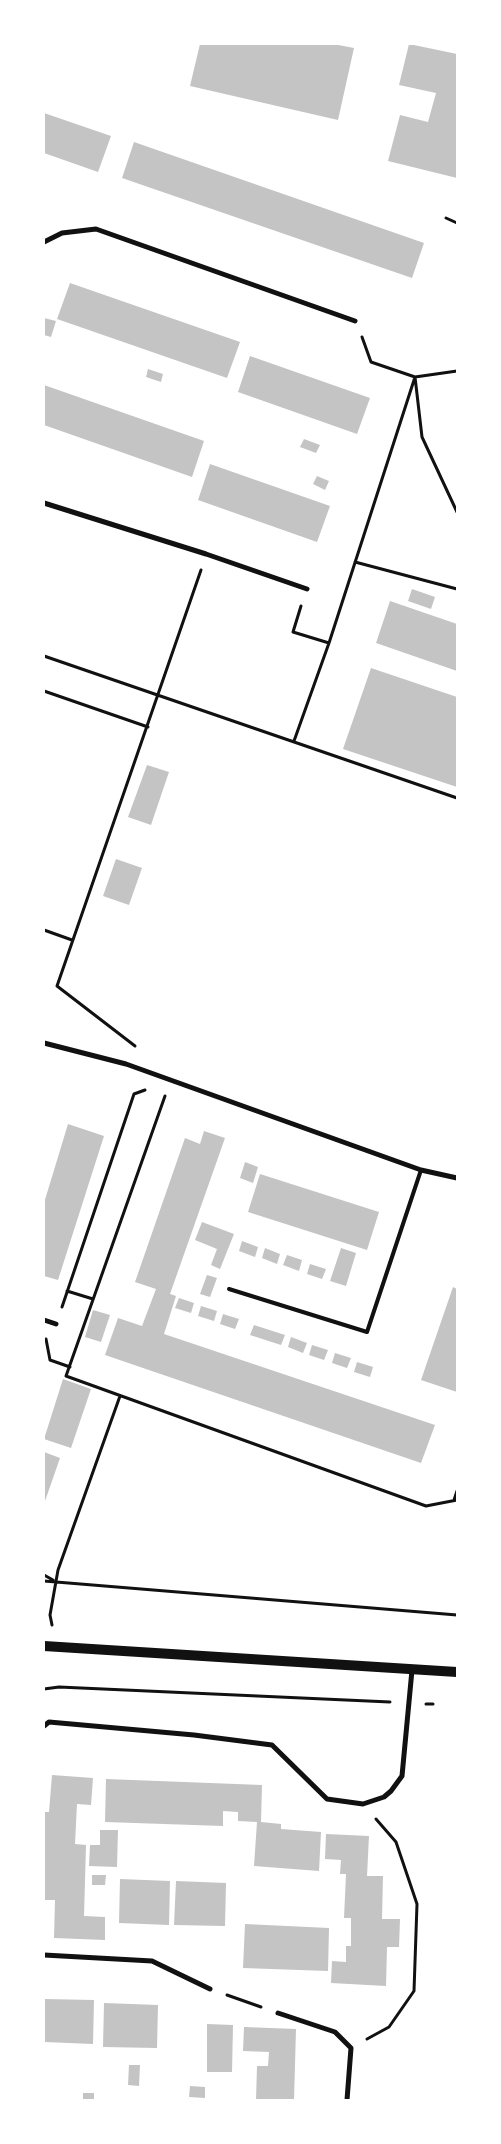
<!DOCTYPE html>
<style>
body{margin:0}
#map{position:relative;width:501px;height:2144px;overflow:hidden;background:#fff;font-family:Georgia,serif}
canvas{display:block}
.frame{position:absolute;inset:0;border:45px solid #fff;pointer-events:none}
</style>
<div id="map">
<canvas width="501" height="2144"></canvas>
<div class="frame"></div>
</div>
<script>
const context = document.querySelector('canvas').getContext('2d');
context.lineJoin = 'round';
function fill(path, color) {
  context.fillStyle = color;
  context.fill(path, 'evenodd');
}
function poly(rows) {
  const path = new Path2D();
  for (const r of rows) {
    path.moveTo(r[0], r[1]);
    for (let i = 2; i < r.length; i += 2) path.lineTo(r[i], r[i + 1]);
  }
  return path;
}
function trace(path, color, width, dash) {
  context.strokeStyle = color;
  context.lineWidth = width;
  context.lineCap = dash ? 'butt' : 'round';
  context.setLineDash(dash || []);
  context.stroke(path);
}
const building = poly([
 [200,44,333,44,354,48,338,120,190,86],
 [409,44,457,54,457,178,388,161,400,115,428,122,436,93,399,85],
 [44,113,111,136,98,172,44,153],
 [134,142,424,243,412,278,122,178],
 [70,283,240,342,227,378,57,319],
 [44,318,56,321,51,337,44,335],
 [250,356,370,398,357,434,238,392],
 [148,369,163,374,161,382,146,377],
 [44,385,204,441,192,477,44,425],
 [304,439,320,445,316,453,300,447],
 [210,464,330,506,317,542,198,500],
 [317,476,329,481,325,490,313,484],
 [412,589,435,597,431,609,408,601],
 [390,601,457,624,457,671,376,643],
 [371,668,457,697,457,787,343,749],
 [147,765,169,772,151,825,128,817],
 [116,859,142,868,129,905,103,896],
 [68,1124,104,1136,58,1280,44,1276,44,1203],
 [204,1131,225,1138,170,1294,176,1296,164,1334,435,1425,421,1463,105,1355,118,1318,142,1326,156,1289,135,1282,185,1138,200,1144],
 [245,1162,258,1167,253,1183,240,1178],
 [260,1174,379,1212,367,1250,248,1212],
 [202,1222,234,1234,220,1269,211,1265,217,1249,195,1240],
 [242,1241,258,1247,255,1257,239,1251],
 [265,1248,280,1254,277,1264,262,1258],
 [341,1248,356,1253,346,1286,330,1281],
 [287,1255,302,1260,299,1271,283,1265],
 [310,1264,326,1269,322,1279,307,1274],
 [207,1275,217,1278,210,1297,200,1294],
 [453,1287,457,1289,457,1392,421,1380],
 [179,1298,194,1303,191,1313,175,1308],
 [201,1306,217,1311,214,1321,198,1316],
 [93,1310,110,1315,101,1342,85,1337],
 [223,1314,239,1319,235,1329,220,1324],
 [254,1325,285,1335,281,1345,250,1335],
 [291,1337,307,1343,303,1353,288,1347],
 [312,1345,328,1350,324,1360,309,1355],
 [335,1353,351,1358,347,1368,332,1363],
 [357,1362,373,1367,370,1377,354,1372],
 [63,1379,91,1389,71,1448,44,1439],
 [44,1452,60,1458,44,1504],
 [52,1775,93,1778,91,1805,77,1804,75,1844,86,1845,84,1916,105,1917,105,1940,54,1938,55,1900,44,1900,44,1812,49,1812],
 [106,1779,262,1785,261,1822,281,1824,281,1829,321,1832,319,1871,254,1866,257,1822,238,1821,238,1812,223,1811,223,1826,105,1822],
 [100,1830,118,1830,117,1867,89,1866,90,1845,100,1845],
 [326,1834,369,1836,367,1876,383,1876,382,1919,400,1919,399,1947,387,1947,386,1986,331,1983,332,1961,346,1962,346,1946,351,1946,351,1918,344,1918,346,1874,340,1874,341,1860,325,1859],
 [92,1875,106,1875,105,1885,92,1885],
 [120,1879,170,1881,169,1925,119,1923],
 [176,1881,226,1883,225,1926,174,1925],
 [245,1924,329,1928,328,1971,243,1968],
 [44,1999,94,2000,93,2044,44,2042],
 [104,2003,158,2005,157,2048,103,2047],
 [207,2024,233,2025,232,2072,207,2072],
 [244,2027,296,2029,294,2100,256,2100,257,2066,268,2066,269,2052,243,2051],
 [129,2065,140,2065,139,2086,128,2085],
 [190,2086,205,2087,205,2098,189,2097],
 [83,2093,94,2093,94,2100,83,2100]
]);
const path = poly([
 [446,218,457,223],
 [457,371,415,377,422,437,457,512],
 [355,562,457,589],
 [301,606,293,632,329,643],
 [44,656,457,798],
 [44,691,148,727],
 [294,741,329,643,415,377,371,362,362,337],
 [44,930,72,940],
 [135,1046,57,986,201,570],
 [165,1096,66,1376,426,1506,457,1500],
 [67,1291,93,1299],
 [62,1307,134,1094,145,1090],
 [46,1339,50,1360,70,1367],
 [454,1500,457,1491],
 [44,1575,53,1580],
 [44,1581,457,1615],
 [52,1625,50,1615,58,1570,120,1396],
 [44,1689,59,1687,390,1702],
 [426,1704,433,1704],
 [227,1995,261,2007],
 [367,2039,389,2027,414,1991,417,1904,396,1842,376,1819]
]);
const service = poly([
 [229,1289,367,1332,421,1170]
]);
const minor = poly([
 [44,242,62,233,96,229,355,321],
 [44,503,206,554,307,589],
 [44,1043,126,1064,421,1170,457,1178],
 [44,1320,56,1324],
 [44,1726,49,1722,194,1735,272,1745,327,1799,363,1804,384,1797,391,1791,402,1776,412,1670],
 [44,1955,152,1961,210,1989],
 [278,2013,335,2032,351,2048,347,2100]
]);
const secondary = poly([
 [44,1646,457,1672]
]);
fill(building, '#c4c4c4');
trace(path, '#111', 3);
trace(service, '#111', 4);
trace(minor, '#111', 5);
trace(secondary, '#111', 10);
</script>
